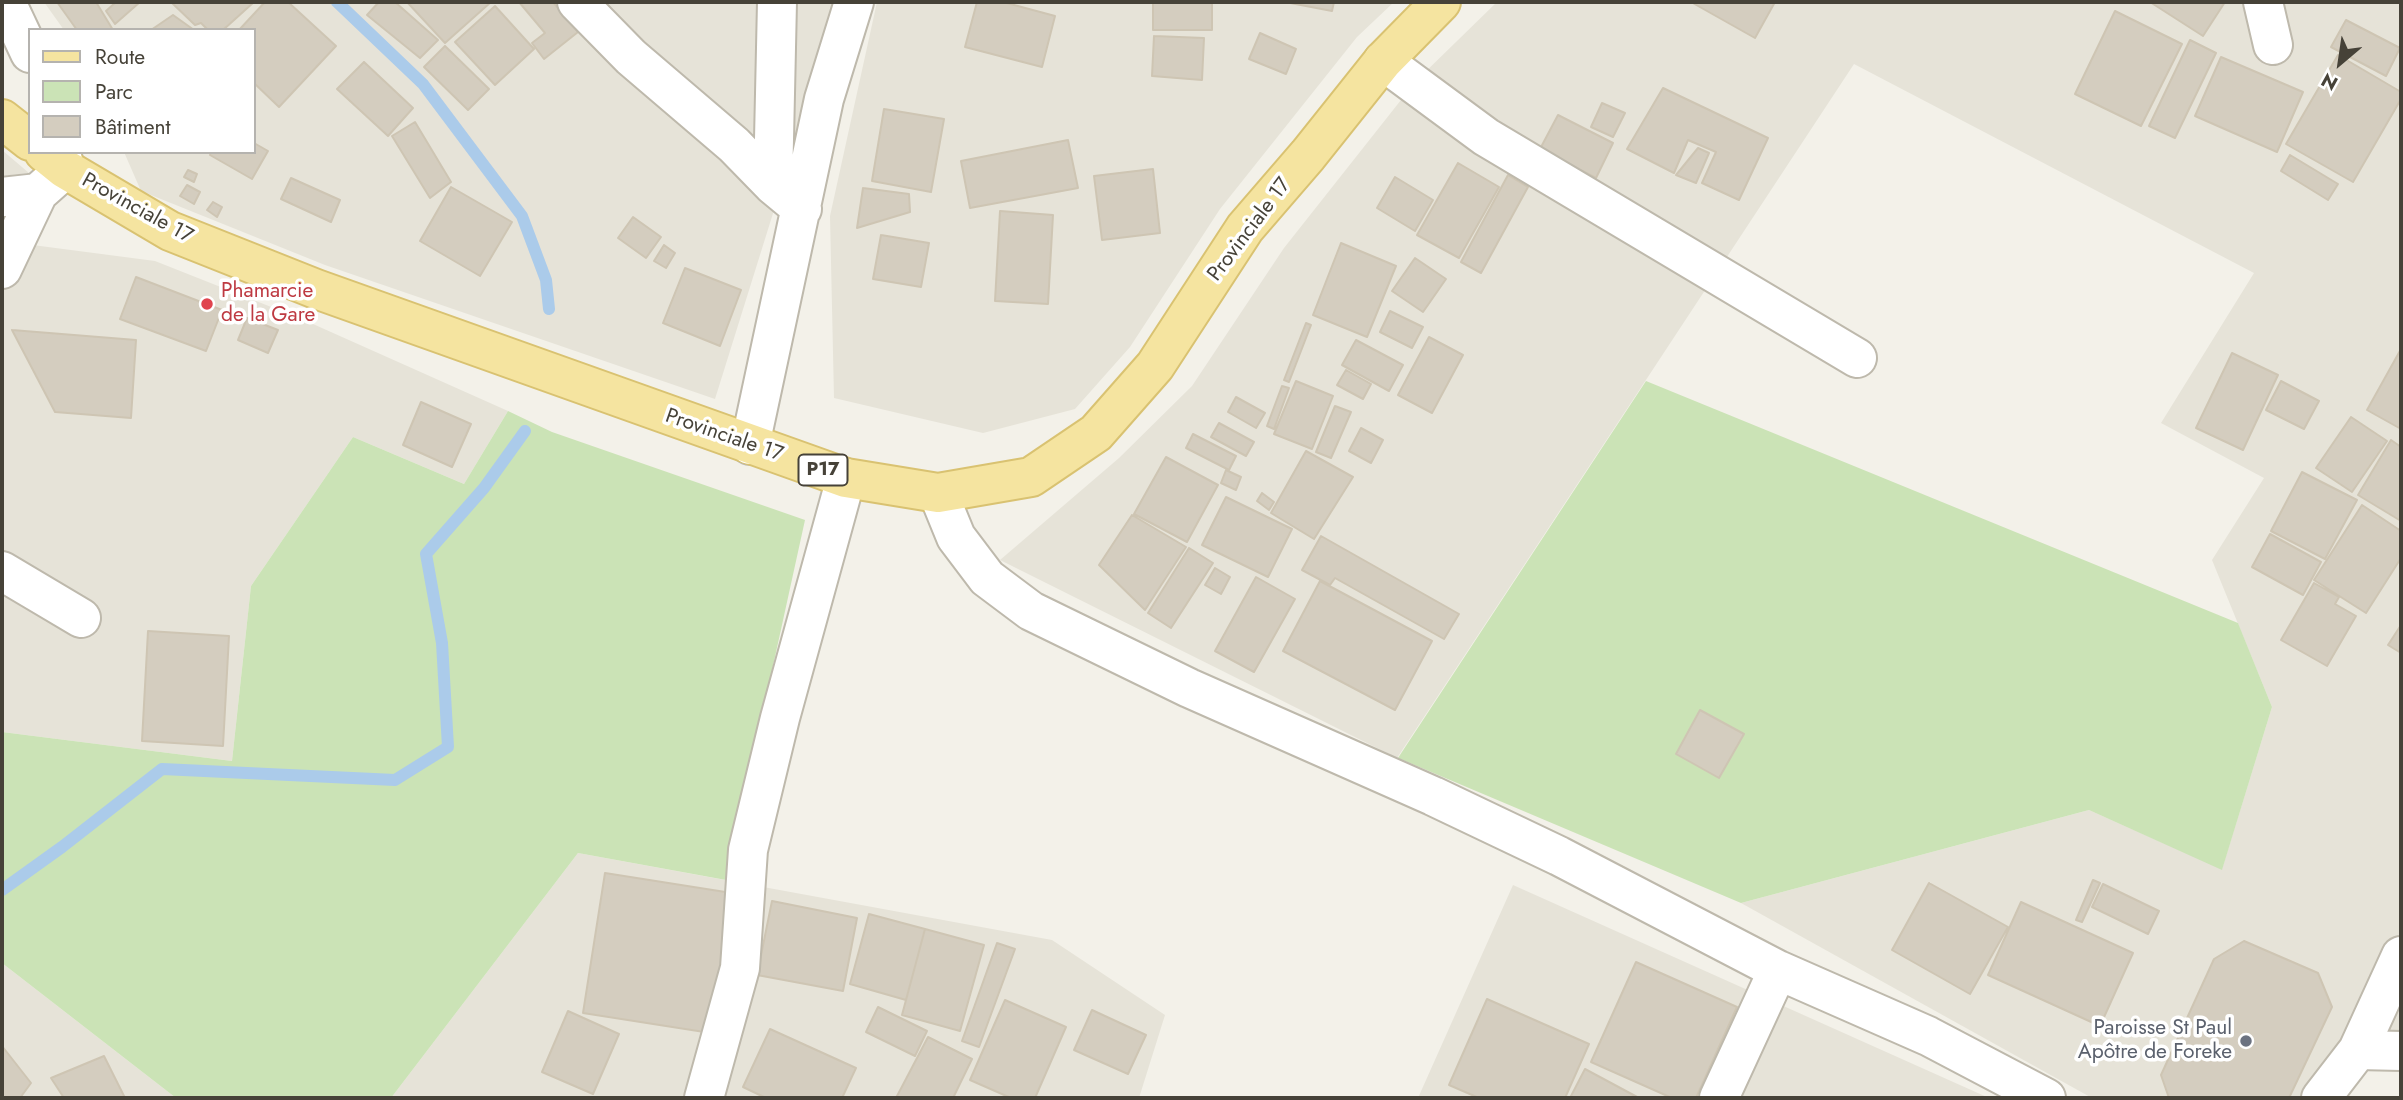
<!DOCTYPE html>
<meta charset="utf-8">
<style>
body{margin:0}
#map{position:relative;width:2403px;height:1100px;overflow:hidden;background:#f3f1e9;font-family:Jost,sans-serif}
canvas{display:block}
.frame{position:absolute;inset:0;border:4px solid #464238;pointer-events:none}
.legend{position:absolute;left:28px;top:28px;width:228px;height:126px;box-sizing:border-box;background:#fff;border:2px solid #b5b3af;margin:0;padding:9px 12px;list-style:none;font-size:21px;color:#464238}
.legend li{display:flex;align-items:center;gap:14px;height:35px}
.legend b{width:35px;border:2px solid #b5b3af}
.north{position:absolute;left:2305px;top:28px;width:70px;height:70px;-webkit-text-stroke:5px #fff;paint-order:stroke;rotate:209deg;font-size:19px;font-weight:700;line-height:28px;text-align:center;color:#464238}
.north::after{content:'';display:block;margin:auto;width:24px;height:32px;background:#464238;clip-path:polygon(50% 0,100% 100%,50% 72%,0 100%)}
</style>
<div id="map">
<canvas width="2403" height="1100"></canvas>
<div class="frame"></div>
<ul class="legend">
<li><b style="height:9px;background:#f5e4a0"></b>Route</li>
<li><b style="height:19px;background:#cbe3b6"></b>Parc</li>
<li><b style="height:19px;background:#d4cdbf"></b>Bâtiment</li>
</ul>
<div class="north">N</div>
</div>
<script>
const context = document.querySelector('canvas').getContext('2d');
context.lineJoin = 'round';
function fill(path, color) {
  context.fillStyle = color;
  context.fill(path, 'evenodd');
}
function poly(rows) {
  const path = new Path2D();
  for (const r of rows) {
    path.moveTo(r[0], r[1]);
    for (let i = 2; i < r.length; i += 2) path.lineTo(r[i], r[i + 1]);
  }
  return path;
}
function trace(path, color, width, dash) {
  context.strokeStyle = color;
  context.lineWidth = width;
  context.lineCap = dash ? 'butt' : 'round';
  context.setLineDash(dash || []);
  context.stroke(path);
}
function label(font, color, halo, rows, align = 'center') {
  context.font = font + ' Jost,sans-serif';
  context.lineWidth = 7;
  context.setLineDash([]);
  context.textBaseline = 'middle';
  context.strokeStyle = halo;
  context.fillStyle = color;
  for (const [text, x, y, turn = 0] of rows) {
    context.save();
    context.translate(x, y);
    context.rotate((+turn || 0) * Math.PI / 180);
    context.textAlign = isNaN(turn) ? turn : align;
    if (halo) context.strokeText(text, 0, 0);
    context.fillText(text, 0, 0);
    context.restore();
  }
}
const residential = poly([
 [44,2,839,2,715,399,325,265,141,191,124,152,254,152,254,30,64,30],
 [877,2,1394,2,1357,37,1220,209,1130,347,1075,409,983,433,834,398,830,216],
 [1497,2,2401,2,2401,1064,2376,1061,2340,1098,2092,1098,1741,903,2089,810,2222,869,2272,707,2212,560,2264,478,2161,423,2254,273,1854,64,1397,758,1000,560,1119,458,1192,386,1284,248,1416,81],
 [2,150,29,173,2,176],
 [2,241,155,261,304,320,508,411,464,484,353,437,251,586,232,761,2,732],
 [578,853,1052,940,1165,1015,1139,1098,391,1098],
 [1513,885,1989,1098,1418,1098],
 [2,963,176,1098,2,1098]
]);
const green = poly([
 [1646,381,2238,623,2272,707,2222,870,2089,810,1741,903,1398,758],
 [508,411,552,432,805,520,726,880,578,853,391,1098,176,1098,2,963,2,732,232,761,251,586,353,437,464,484]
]);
const stream = poly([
 [337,2,423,84,522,216,546,280,549,309],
 [2,890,62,847,162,769,395,780,448,747,442,643,426,554,484,488,525,431]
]);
const building = poly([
 [57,2,96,2,113,30,77,30,57,2],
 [116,2,140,2,115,24,106,11,116,2],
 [171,2,254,2,223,30,208,30,201,23,195,25,171,2],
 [265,2,288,2,336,46,279,107,254,83,254,30,239,30,265,2],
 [379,2,395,2,438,40,420,58,367,15,379,2],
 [407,2,491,2,445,43,407,2],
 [519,2,553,2,578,32,544,59,532,43,545,33,519,2],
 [977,2,1003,2,1055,16,1042,67,965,47,977,2],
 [1153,2,1212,2,1212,30,1153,30,1153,2],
 [1285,2,1334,2,1332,11,1285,2],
 [1691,2,1775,2,1755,38,1691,2],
 [2150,2,2225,2,2203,36,2150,2],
 [495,6,534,49,495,85,455,42,495,6],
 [2115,11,2182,44,2141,126,2075,94,2115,11],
 [173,15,194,30,151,30,173,15],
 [2346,20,2400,48,2386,76,2331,47,2346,20],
 [1260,33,1296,49,1286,74,1249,59,1260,33],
 [1154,36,1204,38,1202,80,1152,76,1154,36],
 [2190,40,2216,53,2175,138,2149,126,2190,40],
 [445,46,489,89,468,110,424,67,445,46],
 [2338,55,2401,92,2401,99,2353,182,2286,144,2338,55],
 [2221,57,2303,92,2277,152,2195,116,2221,57],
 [364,62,413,108,388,136,337,89,364,62],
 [1663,88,1768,138,1739,200,1702,183,1716,152,1688,140,1674,173,1627,149,1663,88],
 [1602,103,1625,113,1613,137,1591,127,1602,103],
 [884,109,944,119,931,192,872,181,884,109],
 [1558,115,1613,143,1596,178,1540,149,1558,115],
 [415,122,451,182,430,198,392,136,415,122],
 [1068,140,1078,188,970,208,961,161,1068,140],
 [254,143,268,151,252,179,210,155,211,152,254,152,254,143],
 [1698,148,1709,153,1696,183,1676,175,1698,148],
 [2290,155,2338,184,2328,200,2281,171,2290,155],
 [1458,163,1499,187,1459,258,1417,235,1458,163],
 [1153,169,1160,233,1102,240,1094,176,1153,169],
 [188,170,197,174,194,182,184,177,188,170],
 [1508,175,1528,187,1481,273,1461,262,1508,175],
 [1395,177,1433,200,1415,231,1377,208,1395,177],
 [291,178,340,200,331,222,281,199,291,178],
 [187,185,200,192,194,204,180,196,187,185],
 [451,187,512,222,480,276,420,241,451,187],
 [863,188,909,194,910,212,857,228,863,188],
 [213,202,222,207,217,217,207,210,213,202],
 [1000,211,1053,215,1048,304,995,301,1000,211],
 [633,217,661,237,646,258,618,238,633,217],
 [881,235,929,243,921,287,873,279,881,235],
 [1341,243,1396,266,1367,337,1313,315,1341,243],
 [664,245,675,253,666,268,654,261,664,245],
 [1415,258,1446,279,1423,312,1392,291,1415,258],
 [685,268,741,290,720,346,663,323,685,268],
 [136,277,222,310,206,351,120,319,136,277],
 [1390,311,1423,327,1412,348,1380,332,1390,311],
 [247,318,278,330,268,353,238,340,247,318],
 [1306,323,1311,325,1289,382,1284,380,1306,323],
 [12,330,136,340,131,418,55,412,12,330],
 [1429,337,1463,355,1432,413,1398,395,1429,337],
 [1356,340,1403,365,1389,391,1342,365,1356,340],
 [2401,349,2401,429,2367,410,2401,349],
 [2232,353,2278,375,2243,450,2196,428,2232,353],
 [1346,370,1371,384,1363,399,1337,385,1346,370],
 [1296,381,1333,396,1312,449,1274,434,1296,381],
 [2281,381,2319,401,2304,429,2266,410,2281,381],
 [1282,386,1289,388,1274,429,1267,426,1282,386],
 [1236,397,1265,413,1256,428,1228,412,1236,397],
 [421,402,471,424,452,467,403,445,421,402],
 [1335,406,1351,412,1331,458,1316,452,1335,406],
 [2351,417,2387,441,2352,492,2316,468,2351,417],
 [1219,423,1254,442,1246,456,1211,437,1219,423],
 [1361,428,1383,440,1371,463,1349,451,1361,428],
 [1193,434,1236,456,1229,470,1186,448,1193,434],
 [2391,440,2401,447,2401,521,2358,495,2391,440],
 [1306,451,1353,477,1314,539,1271,513,1306,451],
 [1166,457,1218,485,1187,542,1134,514,1166,457],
 [1226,470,1241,477,1236,490,1221,483,1226,470],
 [2302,472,2357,500,2325,559,2271,531,2302,472],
 [1262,493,1274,502,1269,510,1257,501,1262,493],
 [1226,497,1292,529,1268,577,1202,545,1226,497],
 [2362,505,2401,531,2401,558,2366,613,2314,580,2362,505],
 [1132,515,1186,547,1145,610,1099,565,1132,515],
 [2270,534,2321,562,2303,595,2252,567,2270,534],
 [1321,536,1459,614,1444,639,1335,578,1330,585,1302,570,1321,536],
 [1189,548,1213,563,1171,628,1148,613,1189,548],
 [1215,568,1230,577,1221,594,1205,585,1215,568],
 [1256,577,1295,599,1254,672,1215,651,1256,577],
 [1320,581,1432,641,1395,710,1283,651,1320,581],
 [2314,583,2339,597,2335,604,2356,616,2327,666,2281,640,2314,583],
 [2401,625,2401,653,2388,645,2401,625],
 [148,631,229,636,223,746,142,741,148,631],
 [1700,710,1744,734,1719,778,1676,754,1700,710],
 [605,873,738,894,717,1034,583,1013,605,873],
 [2093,880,2100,883,2082,922,2076,920,2093,880],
 [1929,883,2008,927,1970,994,1892,950,1929,883],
 [2103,884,2159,911,2148,934,2092,907,2103,884],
 [772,901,857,918,843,991,757,975,772,901],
 [2021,902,2133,953,2100,1026,1988,975,2021,902],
 [869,914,925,929,906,1000,850,984,869,914],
 [925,929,984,945,960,1031,902,1015,925,929],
 [2244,941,2318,973,2332,1007,2289,1098,2169,1098,2161,1075,2214,959,2244,941],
 [997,943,1015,949,979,1047,962,1041,997,943],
 [1636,962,1737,1007,1696,1098,1672,1098,1591,1062,1636,962],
 [1487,999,1589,1044,1565,1098,1479,1098,1449,1085,1487,999],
 [1005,1000,1066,1027,1035,1098,1011,1098,970,1080,1005,1000],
 [878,1007,927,1031,915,1056,866,1032,878,1007],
 [1092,1010,1146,1035,1128,1074,1074,1050,1092,1010],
 [568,1011,619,1034,593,1094,542,1072,568,1011],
 [770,1029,856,1068,842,1098,766,1098,743,1087,770,1029],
 [928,1037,972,1059,953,1098,896,1098,928,1037],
 [2,1046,31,1083,20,1098,2,1098,2,1046],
 [104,1056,125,1098,64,1098,51,1078,104,1056],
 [1585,1069,1639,1098,1570,1098,1585,1069]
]);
const minor = poly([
 [6,2,30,53],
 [577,2,631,57,734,145,773,185,802,209],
 [2263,2,2273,45],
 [1383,61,1486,137,1857,358],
 [773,185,777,2],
 [2,197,38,193,65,169,61,152],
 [2,269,38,193],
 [750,445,824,99,854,2],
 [938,493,956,537,987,578,1031,611,1189,688,1433,796,1559,856,1778,970,1928,1036,2046,1098],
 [2,571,81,618],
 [2358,1050,2401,956],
 [704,1098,740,968,748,850,780,718,846,478],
 [1719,1098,1778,970],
 [2321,1098,2358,1050,2401,1051]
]);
const major = poly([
 [2,119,30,141],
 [44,152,65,169,170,231,316,289,846,478,938,493,1031,477,1096,433,1155,366,1245,228,1308,155,1383,61,1441,2]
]);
const markers = [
 [207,304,7,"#e0444e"],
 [2246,1041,7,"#6b7280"]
];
const shields = [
 [823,470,49]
];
const shieldNames = [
 ["P17",823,470]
];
const streetNames = [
 ["Provinciale 17",137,209,29],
 ["Provinciale 17",1250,230,-53],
 ["Provinciale 17",724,436,19]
];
const healthNames = [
 ["Phamarcie",221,292],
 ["de la Gare",221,316]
];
const worshipNames = [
 ["Paroisse St Paul",2232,1029],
 ["Apôtre de Foreke",2232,1053]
];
fill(residential, '#e6e3d8');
fill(green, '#cbe3b6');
trace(stream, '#abcbea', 12);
fill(building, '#d4cdbf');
trace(building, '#cec5b3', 2);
trace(minor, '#beb9ac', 42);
trace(major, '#d9c271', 42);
trace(minor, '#fff', 38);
trace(major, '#f5e4a0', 38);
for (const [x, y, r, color] of markers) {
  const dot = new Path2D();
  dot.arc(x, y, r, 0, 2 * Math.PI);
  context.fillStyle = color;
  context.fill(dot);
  trace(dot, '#fff', 2.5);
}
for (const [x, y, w] of shields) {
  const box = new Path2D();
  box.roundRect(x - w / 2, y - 15.5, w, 31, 5);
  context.fillStyle = '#fff';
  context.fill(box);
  trace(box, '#464238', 2);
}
label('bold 19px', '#464238', null, shieldNames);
label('21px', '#464238', '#fff', streetNames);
label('21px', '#be3a42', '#fff', healthNames, 'left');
label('21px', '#5b616d', '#fff', worshipNames, 'right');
</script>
